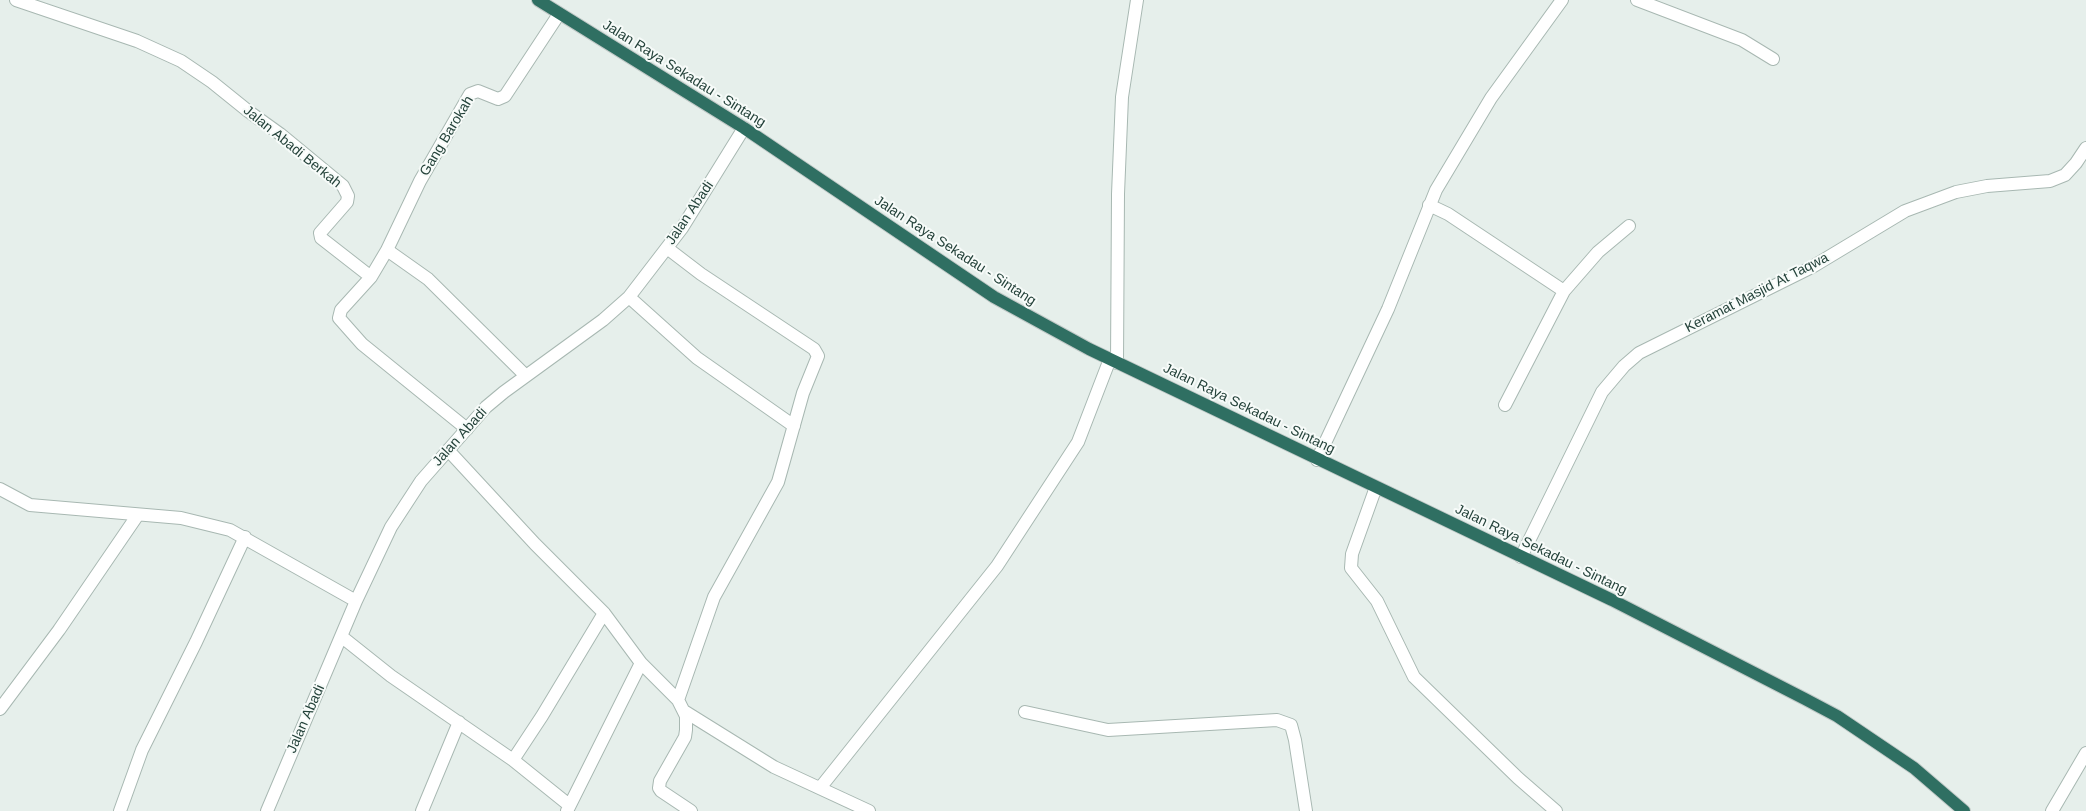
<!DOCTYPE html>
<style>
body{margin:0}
canvas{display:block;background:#e6efeb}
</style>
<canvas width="2086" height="811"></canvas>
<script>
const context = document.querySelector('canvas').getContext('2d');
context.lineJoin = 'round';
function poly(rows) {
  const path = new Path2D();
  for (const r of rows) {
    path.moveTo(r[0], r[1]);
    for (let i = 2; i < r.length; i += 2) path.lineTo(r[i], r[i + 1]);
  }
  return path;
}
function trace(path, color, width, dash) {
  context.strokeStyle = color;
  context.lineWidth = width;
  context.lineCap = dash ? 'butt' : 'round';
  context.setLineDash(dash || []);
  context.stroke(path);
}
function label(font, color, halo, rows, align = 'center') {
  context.font = font + ' Helvetica,sans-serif';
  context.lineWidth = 4;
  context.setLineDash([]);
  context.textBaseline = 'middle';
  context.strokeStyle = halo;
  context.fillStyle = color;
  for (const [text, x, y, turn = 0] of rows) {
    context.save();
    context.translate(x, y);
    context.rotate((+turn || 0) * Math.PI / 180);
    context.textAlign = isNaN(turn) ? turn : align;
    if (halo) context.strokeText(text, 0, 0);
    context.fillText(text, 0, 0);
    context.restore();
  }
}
const street = poly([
 [16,0,137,41,181,61,212,82,248,111,280,134,343,186,348,196,347,202,320,233,321,238,371,277,341,310,339,318,362,344,467,429],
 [1637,0,1742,40,1773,59],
 [1429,205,1448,214,1564,291],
 [667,248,701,274,814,349,818,356,803,393,778,482,714,597,678,700],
 [387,250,428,279,526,376],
 [371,277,387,250,420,181,470,94,478,91,498,99,505,96,559,14],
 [629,297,697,358,794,426],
 [1117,363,1118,194,1122,97,1137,0],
 [1505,405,1564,291,1598,252,1629,226],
 [448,450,535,544,604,613,641,663,678,700,686,716,686,730,685,737,660,781,659,788,661,791,691,811],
 [1317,460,1388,309,1436,190,1491,98,1562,0],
 [1376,487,1352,554,1351,568,1377,601,1414,677,1518,778,1556,811],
 [0,489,30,505,181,518,230,530,356,601],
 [1521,557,1602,392,1624,366,1639,353,1812,267,1905,211,1956,192,1987,186,2050,181,2065,175,2076,163,2086,148],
 [342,637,391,676,513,760,569,805],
 [0,709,59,630,137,516],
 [684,711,774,767,869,811],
 [1025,712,1108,730,1277,720,1291,725,1295,740,1306,811],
 [513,760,542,716,604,613],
 [820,788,997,566,1078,442,1110,359],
 [120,811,142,750,196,642,245,537],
 [267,811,356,601,391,527,421,481,486,407,504,392,603,320,629,297,682,228,744,128],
 [422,811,459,722],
 [567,811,641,663],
 [2052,811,2086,753]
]);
const highway = poly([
 [538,0,744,128,994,297,1089,349,1612,600,1805,699,1837,716,1914,768,1964,811]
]);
const streetNames = [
 ["Jalan Raya Sekadau - Sintang",684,74,32],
 ["Gang Barokah",447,136,-59],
 ["Jalan Abadi Berkah",292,147,39],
 ["Jalan Abadi",690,213,-56],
 ["Jalan Raya Sekadau - Sintang",955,251,33],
 ["Keramat Masjid At Taqwa",1757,293,-27],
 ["Jalan Raya Sekadau - Sintang",1249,409,26],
 ["Jalan Abadi",460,437,-48],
 ["Jalan Raya Sekadau - Sintang",1541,550,26],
 ["Jalan Abadi",306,719,-66]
];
trace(street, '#a8b8b2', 14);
trace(highway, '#c2cac8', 14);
trace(street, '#fff', 12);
trace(highway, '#2f6f62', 12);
label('14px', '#24423a', '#f7fbf9', streetNames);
</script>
